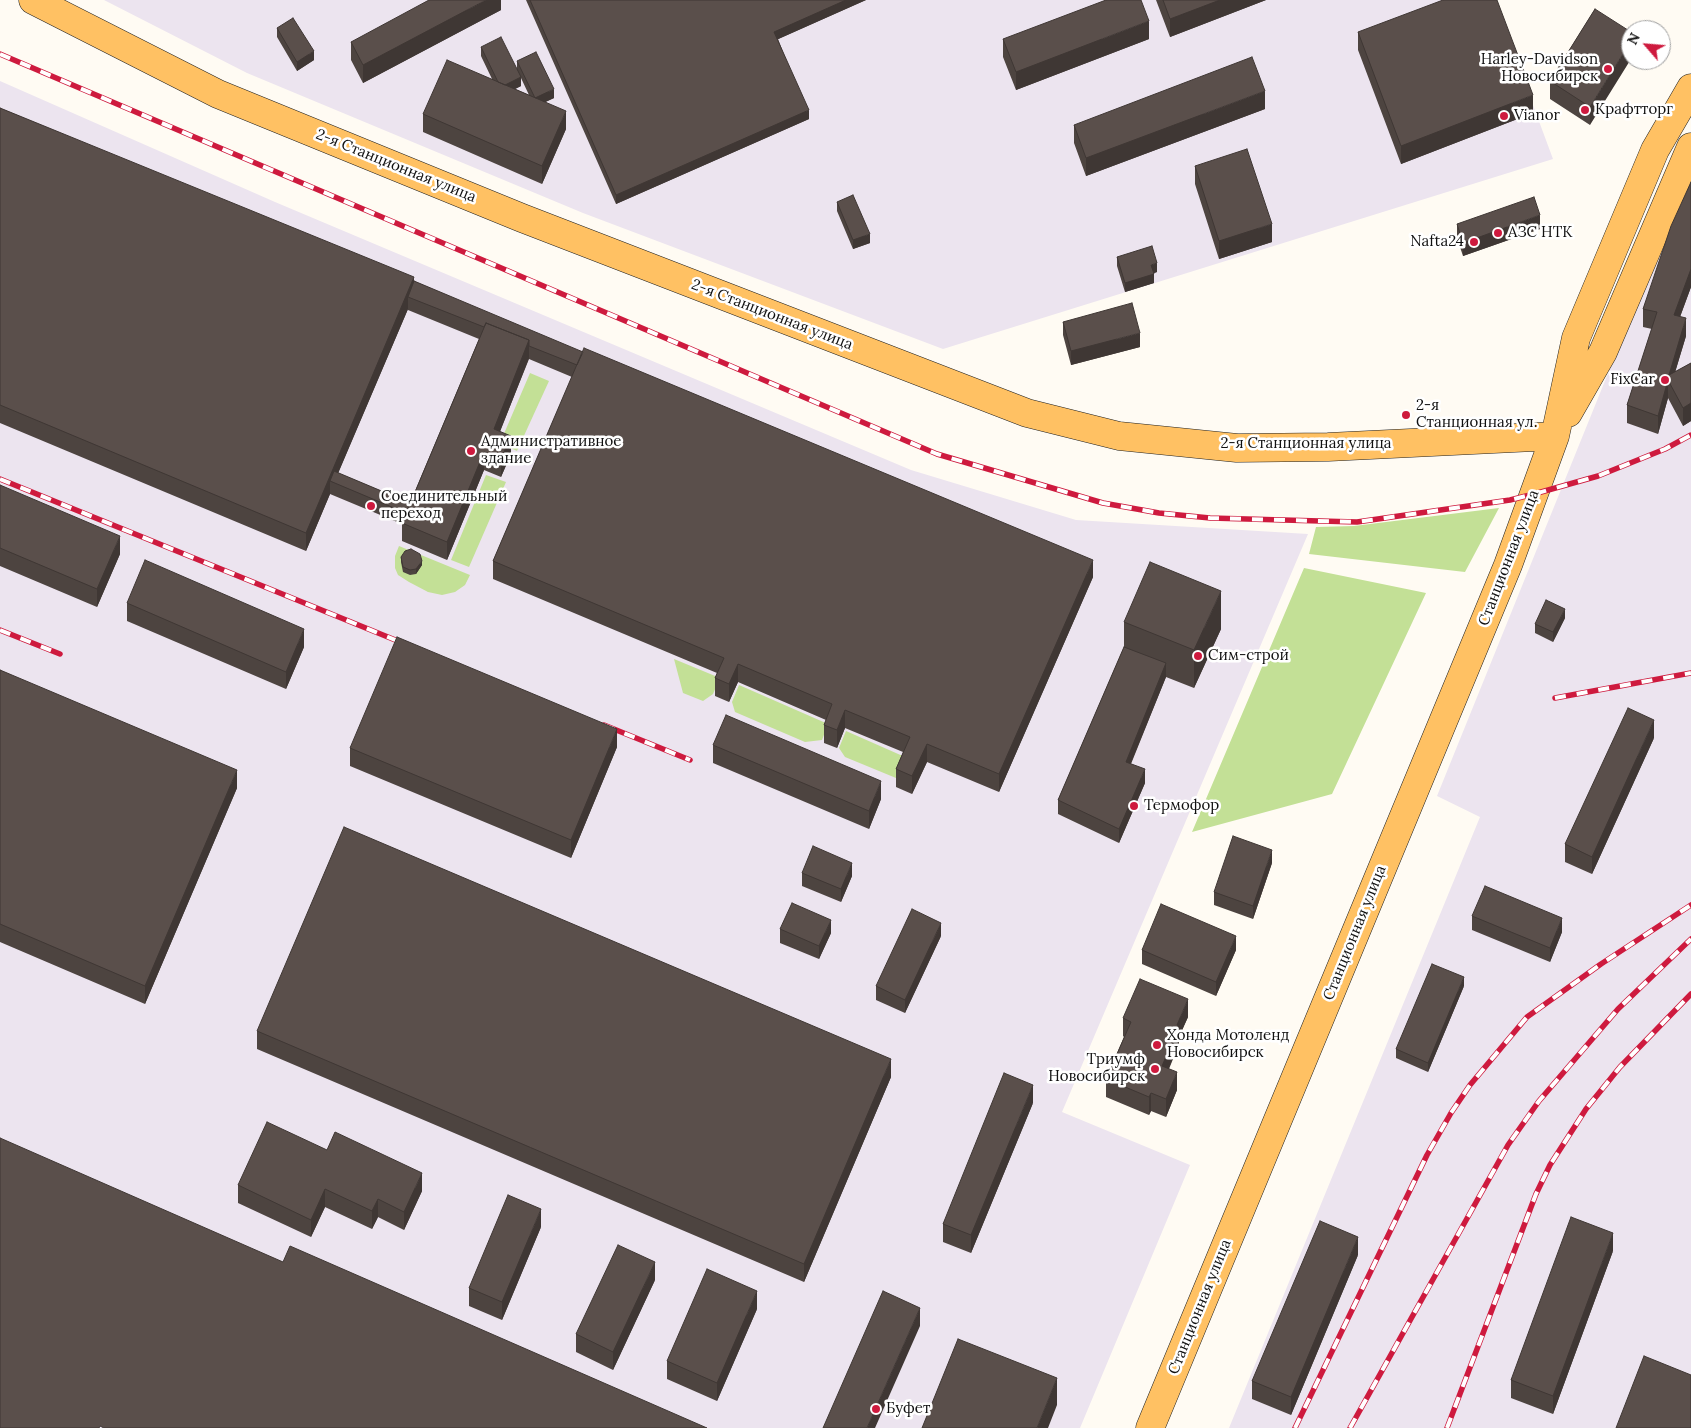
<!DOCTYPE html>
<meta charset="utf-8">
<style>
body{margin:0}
#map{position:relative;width:1691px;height:1428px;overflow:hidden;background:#fffbf3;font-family:Lora,serif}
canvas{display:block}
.north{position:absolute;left:1621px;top:20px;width:50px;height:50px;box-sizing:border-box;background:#fff;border:1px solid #9f9f9f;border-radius:50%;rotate:297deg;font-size:14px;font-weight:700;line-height:20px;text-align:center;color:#101010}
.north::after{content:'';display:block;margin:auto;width:18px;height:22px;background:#ce1a3e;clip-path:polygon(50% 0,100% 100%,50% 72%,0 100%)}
</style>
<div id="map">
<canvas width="1691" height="1428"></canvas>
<div class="north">N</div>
</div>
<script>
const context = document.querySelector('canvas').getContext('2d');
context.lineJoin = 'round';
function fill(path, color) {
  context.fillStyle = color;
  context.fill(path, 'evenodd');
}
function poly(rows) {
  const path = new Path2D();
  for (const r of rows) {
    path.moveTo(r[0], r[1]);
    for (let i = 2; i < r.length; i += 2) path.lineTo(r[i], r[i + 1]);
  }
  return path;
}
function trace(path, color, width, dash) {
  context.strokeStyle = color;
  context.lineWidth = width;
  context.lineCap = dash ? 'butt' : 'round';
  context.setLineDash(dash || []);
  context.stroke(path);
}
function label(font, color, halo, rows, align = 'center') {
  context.font = font + ' Lora,serif';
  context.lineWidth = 5;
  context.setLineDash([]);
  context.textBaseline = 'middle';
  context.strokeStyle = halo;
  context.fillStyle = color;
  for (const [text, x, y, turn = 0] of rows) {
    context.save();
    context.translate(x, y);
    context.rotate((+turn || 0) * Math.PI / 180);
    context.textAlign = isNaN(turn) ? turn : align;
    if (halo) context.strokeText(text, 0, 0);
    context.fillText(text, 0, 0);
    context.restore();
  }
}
const industrial = poly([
 [104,0,1494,0,1553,159,943,349,583,213,247,73],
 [0,81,275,202,911,470,1076,520,1308,534,1062,1112,1190,1165,1080,1428,0,1428],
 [1691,183,1691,1428,1229,1428,1480,817,1437,796,1647,277]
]);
const forest = poly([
 [530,373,549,381,517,451,500,443],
 [486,475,506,482,469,567,451,560],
 [1499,508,1465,572,1309,554,1316,527,1354,526],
 [399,546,470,575,465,585,455,592,442,595,428,592,409,582,398,575,395,568,395,556],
 [1304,568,1426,593,1332,794,1192,832],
 [674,659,720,678,713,694,703,701,683,693],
 [739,685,828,724,822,740,805,742,735,712,732,702],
 [846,731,905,757,896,778,845,757,839,748]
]);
const primary = poly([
 [33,0,218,94,522,218,1027,413,1119,436,1237,448,1328,447,1555,436],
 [1568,413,1603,352,1691,147],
 [1150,1428,1508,565,1555,436,1576,338,1655,150,1691,88]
]);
const rail = poly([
 [0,54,937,454,1103,503,1159,513,1210,518,1357,522,1510,500,1534,494,1598,476,1665,449,1691,435],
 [0,479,410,646],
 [0,630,60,654],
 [1555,698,1691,673],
 [604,725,690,760],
 [1295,1428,1427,1155,1451,1113,1470,1085,1527,1017,1601,964,1691,905],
 [1350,1428,1508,1145,1539,1101,1618,1009,1691,939],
 [1447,1428,1536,1194,1550,1165,1586,1109,1620,1067,1691,994]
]);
const wall = poly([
 [501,0,501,10,363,83,351,60,351,42],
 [526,0,866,0,778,39,809,119,616,204],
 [1156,0,1266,0,1170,37],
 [1595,9,1590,125,1550,99,1550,81],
 [277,28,314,60,297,71,277,37],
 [1358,32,1533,113,1401,164,1358,50],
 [1003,39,1149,39,1016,90,1003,57],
 [481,47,517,69,517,61,554,98,545,102,566,129,542,184,423,132,423,114,492,79,481,56],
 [521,78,529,95,515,89,521,86],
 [0,108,414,281,1093,577,999,792,927,762,912,794,896,787,896,769,903,752,845,728,837,748,824,743,824,725,826,720,738,682,729,702,715,696,715,678,717,673,493,579,493,561,572,377,529,359,500,431,511,454,501,477,484,470,447,560,402,541,402,524,330,494,306,551,0,423],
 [408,309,408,310,479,339,410,503,338,473],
 [1265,109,1086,176,1074,143,1074,125],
 [1195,166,1272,242,1219,259,1195,184],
 [1691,182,1691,287,1680,317,1686,336,1675,372,1691,363,1691,421,1683,426,1668,398,1658,434,1627,423,1627,405,1652,329,1643,327,1643,309],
 [837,202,870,243,853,249,837,211],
 [1457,224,1540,229,1463,256,1457,238],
 [1117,257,1157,272,1154,273,1154,283,1125,292,1117,266],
 [1063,322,1140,347,1071,365,1063,335],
 [0,485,120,554,97,607,0,566],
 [401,557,422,565,416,574,410,575,403,572,401,562],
 [127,603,304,647,286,689,127,621],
 [1565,618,1553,642,1535,633,1535,624],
 [1124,622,1221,629,1194,688,1166,677,1131,764,1145,783,1119,843,1058,814,1058,800,1124,647],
 [0,670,237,788,145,1004,0,942],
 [1654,738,1592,874,1565,862,1565,844],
 [713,745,881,799,869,829,713,763],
 [617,747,571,858,350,766,350,748],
 [1272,863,1253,919,1214,905,1214,892],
 [802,873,852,876,841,902,802,886],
 [1472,916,1562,932,1550,962,1472,930],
 [780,929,831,933,819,959,780,943],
 [941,936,905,1013,876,1000,876,986],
 [1142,950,1236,950,1216,996,1142,964],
 [1464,986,1428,1072,1396,1058,1396,1049],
 [1188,1017,1179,1037,1179,1044,1169,1069,1177,1090,1166,1117,1151,1111,1149,1115,1106,1097,1106,1079,1124,1037,1123,1036,1123,1018],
 [257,1031,891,1077,804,1282,257,1049],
 [1033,1103,971,1253,943,1242,943,1224],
 [327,1150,422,1191,404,1230,378,1217,372,1229,325,1207,311,1237,238,1203,238,1185],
 [541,1227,502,1320,469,1306,469,1288],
 [1613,1251,1553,1414,1511,1398,1511,1380],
 [1358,1255,1291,1415,1252,1399,1252,1381],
 [655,1280,613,1370,576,1352,576,1334],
 [757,1309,717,1401,667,1379,667,1361]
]);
const shadedWall = poly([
 [486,0,501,0,501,10,363,83,363,65],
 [846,0,866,0,774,41,774,32],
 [1220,0,1266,0,1170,37,1170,19],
 [1149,21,1149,39,1016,90,1016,72],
 [1631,41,1631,59,1590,125,1590,107],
 [314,51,314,60,297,71,297,62],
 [521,77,521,86,501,96,501,87],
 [554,89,554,98,535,107,535,98],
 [1265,91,1265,109,1086,176,1086,158],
 [1533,95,1533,113,1401,164,1401,146],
 [809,110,809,119,616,204,616,195],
 [566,111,566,129,542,184,542,166],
 [1540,215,1540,229,1463,256,1463,243],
 [1272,224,1272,242,1219,259,1219,241],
 [870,234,870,243,853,249,853,240],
 [1157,263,1157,272,1151,274,1151,265],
 [1691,269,1691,287,1674,333,1674,315],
 [1154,274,1154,283,1125,292,1125,283],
 [414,277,414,295,408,297,408,309,334,483,330,481,330,494,306,551,306,533],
 [1686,318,1686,336,1671,386,1669,375],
 [1140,333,1140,347,1071,365,1071,351],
 [529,340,529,358,494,447,494,429],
 [1668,380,1668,398,1658,434,1658,416],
 [1691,403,1691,421,1683,426,1683,408],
 [511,436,511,454,501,477,501,459],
 [484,452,484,470,447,560,447,542],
 [120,536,120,554,97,607,97,589],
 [1093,560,1093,577,999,792,999,774],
 [422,561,422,565,416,574,416,569],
 [1221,591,1221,629,1194,688,1194,650],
 [1565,609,1565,618,1553,642,1553,632],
 [304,629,304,647,286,689,286,672],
 [1166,663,1166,677,1126,775,1126,762],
 [738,664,738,682,729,702,729,684],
 [845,710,845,728,837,748,837,730],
 [1654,720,1654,738,1592,874,1592,857],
 [617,729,617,747,571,858,571,840],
 [927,744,927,762,912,794,912,776],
 [1145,769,1145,783,1119,843,1119,829],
 [237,770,237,788,145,1004,145,986],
 [881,781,881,799,869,829,869,811],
 [1272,850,1272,863,1253,919,1253,906],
 [852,863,852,876,841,902,841,889],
 [1562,918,1562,932,1550,962,1550,948],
 [831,920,831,933,819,959,819,946],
 [941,923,941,936,905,1013,905,1000],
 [1236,936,1236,950,1216,996,1216,982],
 [1464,977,1464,986,1428,1072,1428,1063],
 [1188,999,1188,1017,1179,1037,1179,1044,1162,1084,1162,1066,1177,1025],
 [891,1059,891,1077,804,1282,804,1264],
 [1177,1072,1177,1090,1166,1117,1166,1099],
 [1033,1085,1033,1103,971,1253,971,1235],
 [1151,1093,1151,1111,1149,1115,1149,1097],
 [422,1173,422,1191,404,1230,404,1212],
 [325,1189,325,1207,311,1237,311,1220],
 [378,1199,378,1217,372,1229,372,1211],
 [541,1209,541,1227,502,1320,502,1302],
 [1613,1233,1613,1251,1553,1414,1553,1396],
 [1358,1237,1358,1255,1291,1415,1291,1397],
 [655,1262,655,1280,613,1370,613,1352],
 [757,1291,757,1309,717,1401,717,1383],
 [920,1308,920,1326,875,1428,867,1428],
 [1057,1378,1057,1405,1048,1428,1037,1428]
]);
const building = poly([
 [429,0,486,0,363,65,351,42,429,0],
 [530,0,846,0,774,32,809,110,616,195,530,0],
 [1106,0,1141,0,1149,21,1016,72,1003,39,1106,0],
 [1163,0,1220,0,1170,19,1163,0],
 [1443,0,1497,0,1533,95,1401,146,1358,32,1443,0],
 [1595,9,1631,32,1631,41,1590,107,1550,81,1595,9],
 [293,18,314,51,297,62,277,28,293,18],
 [501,37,521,77,505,85,498,82,481,47,501,37],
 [536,52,554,89,535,98,517,61,536,52],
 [1252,57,1265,91,1086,158,1074,125,1252,57],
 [447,60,566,111,542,166,423,114,447,60],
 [0,108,414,277,306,533,0,405,0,108],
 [1247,149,1272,224,1219,241,1195,166,1247,149],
 [1691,182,1691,269,1674,315,1686,318,1669,375,1691,363,1691,403,1683,408,1668,380,1658,416,1627,405,1657,312,1643,309,1671,226,1691,182],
 [853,195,870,234,853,240,837,202,853,195],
 [1534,197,1540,215,1463,243,1457,224,1534,197],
 [1152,246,1157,263,1151,265,1154,274,1125,283,1117,257,1152,246],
 [414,281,583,352,577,365,529,346,529,340,486,323,484,327,408,297,414,281],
 [1132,303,1140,333,1071,351,1063,322,1132,303],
 [486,323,529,340,494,429,511,436,501,459,484,452,447,542,402,523,486,323],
 [584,348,1093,560,999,774,927,744,912,776,896,769,910,737,845,710,837,730,824,725,832,704,738,664,729,684,715,678,724,658,493,561,584,348],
 [334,471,410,503,406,513,330,481,334,471],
 [0,485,120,536,97,589,0,548,0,485],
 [411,549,420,554,422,561,416,569,410,570,403,567,401,557,405,551,411,549],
 [145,560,304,629,286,672,127,603,145,560],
 [1150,562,1221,591,1194,650,1124,622,1150,562],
 [1546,600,1565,609,1553,632,1535,624,1546,600],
 [397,637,617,729,571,840,350,748,397,637],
 [1124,647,1166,663,1126,762,1145,769,1119,829,1058,800,1124,647],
 [0,670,237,770,145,986,0,924,0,670],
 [1628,708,1654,720,1592,857,1565,844,1628,708],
 [726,715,881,781,869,811,713,745,726,715],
 [344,827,891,1059,804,1264,257,1031,344,827],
 [1233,836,1272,850,1253,906,1214,892,1233,836],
 [813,846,852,863,841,889,802,873,813,846],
 [1485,886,1562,918,1550,948,1472,916,1485,886],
 [792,903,831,920,819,946,780,929,792,903],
 [1161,904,1236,936,1216,982,1142,950,1161,904],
 [912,909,941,923,905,1000,876,986,912,909],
 [1432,964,1464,977,1428,1063,1396,1049,1432,964],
 [1140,979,1188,999,1177,1025,1179,1026,1162,1066,1177,1072,1166,1099,1151,1093,1149,1097,1106,1079,1131,1022,1123,1018,1140,979],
 [1004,1073,1033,1085,971,1235,943,1224,1004,1073],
 [267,1122,327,1150,335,1132,422,1173,404,1212,378,1199,372,1211,325,1189,311,1220,238,1185,267,1122],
 [0,1138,283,1262,290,1246,707,1428,104,1428,100,1426,99,1428,0,1428,0,1138],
 [508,1195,541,1209,502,1302,469,1288,508,1195],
 [1571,1217,1613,1233,1553,1396,1511,1380,1571,1217],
 [1320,1221,1358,1237,1291,1397,1252,1381,1320,1221],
 [618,1245,655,1262,613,1352,576,1334,618,1245],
 [707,1269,757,1291,717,1383,667,1361,707,1269],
 [883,1291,920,1308,867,1428,823,1428,883,1291],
 [958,1339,1057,1378,1037,1428,922,1428,958,1339],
 [1644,1356,1691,1375,1691,1428,1616,1428,1644,1356]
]);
const markers = [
 [1608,69,5,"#ce1a3e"],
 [1585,110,5,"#ce1a3e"],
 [1504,116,5,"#ce1a3e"],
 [1498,233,5,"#ce1a3e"],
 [1474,242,5,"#ce1a3e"],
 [1665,380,5,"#ce1a3e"],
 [1406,415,5,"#ce1a3e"],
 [471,451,5,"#ce1a3e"],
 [371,506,5,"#ce1a3e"],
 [1198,656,5,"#ce1a3e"],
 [1134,806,5,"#ce1a3e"],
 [1157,1045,5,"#ce1a3e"],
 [1155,1069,5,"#ce1a3e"],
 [876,1409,5,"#ce1a3e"]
];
const poiNames = [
 ["Harley-Davidson",1598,60,"right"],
 ["Новосибирск",1598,77,"right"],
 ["Крафтторг",1595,110],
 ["Vianor",1514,116],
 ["АЗС НТК",1508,233],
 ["Nafta24",1464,242,"right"],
 ["FixCar",1655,380,"right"],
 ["2-я",1416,406],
 ["Станционная ул.",1416,423],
 ["Административное",481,442],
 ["здание",481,459],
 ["Соединительный",381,497],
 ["переход",381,514],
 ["Сим-строй",1208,656],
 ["Термофор",1144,806],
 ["Хонда Мотоленд",1167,1036],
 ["Новосибирск",1167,1053],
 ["Триумф",1145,1060,"right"],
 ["Новосибирск",1145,1077,"right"],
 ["Буфет",886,1409]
];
const streetNames = [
 ["2-я Станционная улица",396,166,22],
 ["2-я Станционная улица",772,315,21],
 ["2-я Станционная улица",1306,444],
 ["Станционная улица",1509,558,-69],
 ["Станционная улица",1355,933,-68],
 ["Станционная улица",1200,1307,-68]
];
fill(industrial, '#ece4ef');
fill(forest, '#c3e096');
trace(primary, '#212121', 29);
trace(primary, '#ffc163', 28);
trace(rail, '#ce1a3e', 5.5);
trace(rail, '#fff', 4, [11]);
fill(wall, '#4d4440');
fill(shadedWall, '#3f3734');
fill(building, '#5a4f4b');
trace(building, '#3f3734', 1);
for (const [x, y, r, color] of markers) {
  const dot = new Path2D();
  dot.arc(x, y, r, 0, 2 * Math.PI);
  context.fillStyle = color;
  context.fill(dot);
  trace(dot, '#fff', 2);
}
label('15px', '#101010', '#fff', poiNames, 'left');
label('15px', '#101010', '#fff', streetNames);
</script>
